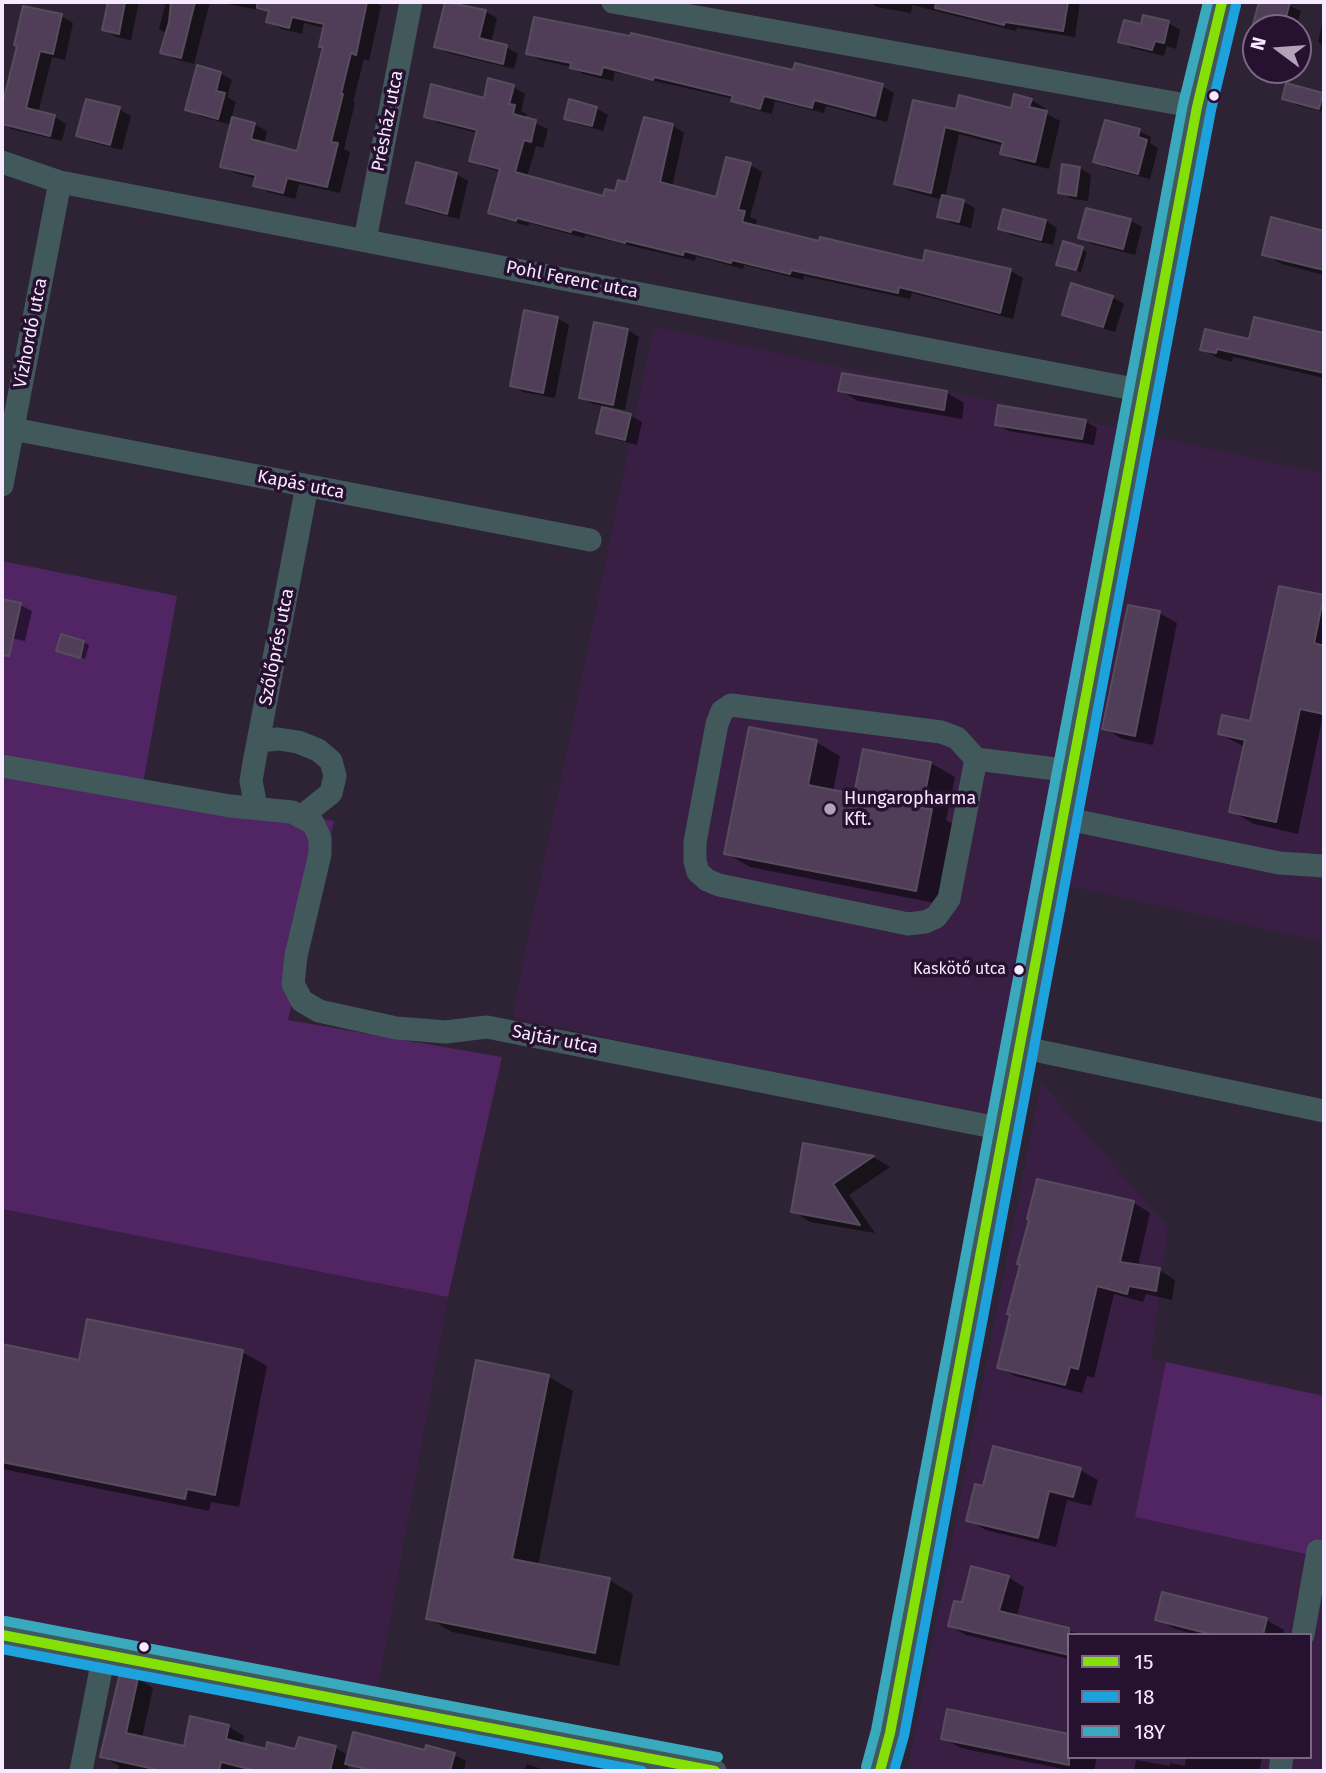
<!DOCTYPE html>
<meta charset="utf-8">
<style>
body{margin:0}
#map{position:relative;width:1326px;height:1773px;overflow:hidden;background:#2e2334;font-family:"Fira Sans",sans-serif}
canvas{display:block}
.frame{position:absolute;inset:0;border:4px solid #f7e9ff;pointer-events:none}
.legend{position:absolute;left:1067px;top:1633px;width:245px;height:126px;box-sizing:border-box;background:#271131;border:2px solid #7a6783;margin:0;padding:9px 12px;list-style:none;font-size:21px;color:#f7e9ff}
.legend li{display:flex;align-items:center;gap:14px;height:35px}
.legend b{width:35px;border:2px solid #7a6783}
.north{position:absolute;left:1242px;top:14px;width:70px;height:70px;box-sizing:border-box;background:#271131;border:2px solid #7a6783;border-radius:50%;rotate:286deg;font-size:19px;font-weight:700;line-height:28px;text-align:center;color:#f7e9ff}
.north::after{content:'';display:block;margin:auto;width:24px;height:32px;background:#b1a4b8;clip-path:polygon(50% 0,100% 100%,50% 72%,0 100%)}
</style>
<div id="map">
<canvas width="1326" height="1773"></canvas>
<div class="frame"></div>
<ul class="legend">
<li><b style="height:9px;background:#84e006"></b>15</li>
<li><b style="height:9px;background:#1ea2de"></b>18</li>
<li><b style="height:9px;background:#3aa8bd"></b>18Y</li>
</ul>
<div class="north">N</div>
</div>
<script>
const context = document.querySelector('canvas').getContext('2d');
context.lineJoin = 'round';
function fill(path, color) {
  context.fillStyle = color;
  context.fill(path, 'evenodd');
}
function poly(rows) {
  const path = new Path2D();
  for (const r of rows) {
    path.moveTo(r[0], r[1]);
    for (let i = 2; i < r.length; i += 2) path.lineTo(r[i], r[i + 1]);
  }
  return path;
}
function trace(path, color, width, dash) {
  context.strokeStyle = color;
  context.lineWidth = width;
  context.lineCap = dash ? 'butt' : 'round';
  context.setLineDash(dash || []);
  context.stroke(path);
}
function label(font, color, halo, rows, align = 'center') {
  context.font = font + ' "Fira Sans",sans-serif';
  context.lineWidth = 7;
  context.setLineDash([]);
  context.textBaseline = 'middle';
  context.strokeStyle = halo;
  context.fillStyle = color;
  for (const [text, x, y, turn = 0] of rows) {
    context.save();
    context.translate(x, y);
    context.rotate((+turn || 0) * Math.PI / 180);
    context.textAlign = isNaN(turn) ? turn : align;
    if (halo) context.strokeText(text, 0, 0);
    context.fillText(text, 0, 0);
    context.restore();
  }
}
const built = poly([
 [654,326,1324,474,1324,942,1033,878,986,1121,512,1017],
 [1041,1082,1168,1227,1151,1359,1166,1362,1135,1517,1324,1558,1324,1771,907,1771],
 [1069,1635,1310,1635,1310,1757,1069,1757],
 [2,1209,448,1297,377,1693,2,1617]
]);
const green = poly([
 [2,561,177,596,142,789,334,821,288,1020,502,1057,448,1297,2,1209],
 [1166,1362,1324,1396,1324,1558,1135,1517]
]);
const shadow = poly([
 [110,2,139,2,131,40,116,37,104,29],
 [166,2,210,2,194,64,175,59,163,52,167,34,159,29],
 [217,2,374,2,381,6,369,61,364,59,353,102,355,103,344,149,350,152,340,193,299,184,295,199,268,192,255,185,257,179,235,173,222,166,232,125,199,116,187,109,220,73,232,80,227,97,236,102,231,119,254,124,267,131,264,144,298,153,324,47,325,28,304,23,302,34,281,29,268,21,270,12],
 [447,2,485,11,497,18,491,43,506,47,518,54,514,69,448,53,436,47],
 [869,2,1080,2,1075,37,1017,28,1016,31,912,5,911,13,877,7],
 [1261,2,1282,2,1301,11,1296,28,1256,28,1256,31,1253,30],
 [61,16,73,23,65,60,52,57,38,113,55,117,66,124,62,141,11,129,2,123,2,113,18,46],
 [1324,16,1324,46,1318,42],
 [1144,17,1169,23,1180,30,1176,49,1167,46,1164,56,1132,48,1120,41,1142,26],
 [528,53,794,72,882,86,894,93,887,122,826,106,824,113,775,101,772,114,745,107,734,99,615,72,613,81,583,74,572,67,540,60],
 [490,80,514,87,511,87,505,112,508,113,515,88,525,94,521,111,527,114,525,119,548,129,543,148,536,146,527,177,604,198,606,191,617,193,619,182,627,185,646,119,672,125,684,133,672,187,717,199,727,159,750,165,762,172,750,217,757,220,755,227,820,243,821,239,924,263,927,252,1011,271,1023,278,1013,319,912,293,910,299,804,276,803,280,744,265,743,269,696,256,695,261,585,235,584,238,529,223,528,226,502,219,490,212,501,172,484,167,471,160,478,133,438,123,426,116,433,87,485,100],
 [1288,85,1324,95,1324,112,1296,105,1284,98],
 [1031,100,1045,108,1044,112,1060,121,1049,169,1016,161,1002,153,1004,146,959,134,945,197,964,202,975,208,971,228,951,223,939,216,943,200,910,191,896,183,957,112,1012,111],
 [596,108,608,115,603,131,577,124,566,118],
 [119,109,131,116,122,150,90,142,78,135],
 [1139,131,1151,137,1150,143,1158,148,1150,179,1107,168,1096,161],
 [1080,168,1091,175,1088,201,1072,199,1060,192],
 [456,174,468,181,459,219,419,209,408,202],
 [1272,219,1324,232,1324,275,1282,264,1264,254],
 [1130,220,1142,227,1135,255,1092,244,1080,237],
 [1046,221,1057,228,1053,245,1011,235,1000,228],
 [1082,249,1087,252,1081,272,1064,267],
 [1112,297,1124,304,1115,332,1075,320,1064,314],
 [557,318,569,325,555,398,523,392,512,385],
 [1255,319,1324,334,1324,378,1233,357,1232,362,1218,358,1202,349,1250,341],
 [628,330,639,337,625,410,606,406,605,409,631,416,642,422,637,445,610,438,598,432,604,406,593,404,581,397],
 [840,390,946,392,964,403,962,419,858,401],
 [1085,421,1097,428,1094,445,1009,431,997,424],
 [1280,588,1324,597,1324,721,1322,720,1298,834,1254,824,1231,811,1245,747,1220,734,1252,723],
 [2,601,20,605,32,611,25,641,2,636],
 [1159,613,1177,623,1153,745,1122,739,1104,728],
 [83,642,89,645,85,659,58,650],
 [816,742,840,756,833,792,856,796,931,763,955,777,946,820,955,825,940,904,750,867,726,853],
 [804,1145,873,1157,890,1167,849,1195,875,1233,810,1222,793,1211],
 [1038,1181,1134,1203,1150,1213,1138,1266,1159,1270,1175,1280,1172,1300,1146,1294,1143,1302,1114,1294,1094,1378,1087,1376,1082,1393,1015,1376,999,1367],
 [4,1346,81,1362,242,1352,267,1366,239,1507,211,1502,209,1511,2,1469],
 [477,1363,549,1377,573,1391,538,1566,609,1580,633,1594,619,1666,452,1632,428,1618],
 [1080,1470,1098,1480,1091,1506,1067,1500,1056,1547,986,1530,968,1520,984,1488],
 [1008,1577,1024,1587,1017,1617,1084,1635,1069,1635,1069,1659,966,1635,950,1626,963,1605],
 [1157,1619,1266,1620,1284,1630,1283,1635,1197,1635,1175,1629],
 [121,1675,138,1679,153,1688,142,1738,185,1748,229,1727,244,1736,242,1745,267,1751,297,1752,300,1739,336,1748,349,1756,426,1752,454,1755,466,1761,464,1770,469,1771,363,1771,349,1765,348,1771,117,1771,119,1766,102,1756],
 [943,1738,1069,1757,1097,1757,1094,1771,1072,1771,961,1748],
 [1186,1757,1262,1757,1259,1771,1134,1771,1136,1760,1170,1766,1170,1763,1185,1766],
 [527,1764,547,1771,548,1771,524,1771]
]);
const building = poly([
 [108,2,125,2,119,34,102,30,108,2],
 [171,2,195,2,181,58,160,53,169,22,171,2],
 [257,2,367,2,356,55,351,53,341,94,343,94,331,142,338,143,327,187,287,178,283,193,253,186,256,175,220,167,232,117,255,123,251,139,297,151,323,47,319,47,324,24,292,17,289,28,266,22,269,11,257,8,257,2],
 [445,2,486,10,479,38,507,45,503,64,434,47,445,2],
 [936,2,1068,2,1063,31,1005,22,1004,25,935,8,936,2],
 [1259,2,1290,2,1283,28,1252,28,1259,2],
 [23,6,62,14,53,54,40,51,26,108,55,115,50,136,2,124,2,106,17,46,14,45,23,6],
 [1143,15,1169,21,1164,43,1155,41,1152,50,1118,42,1124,20,1141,24,1143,15],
 [534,17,630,36,631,33,793,70,795,63,883,84,875,116,814,100,812,108,764,96,760,109,731,101,733,96,654,77,653,80,603,67,601,75,570,68,571,63,526,54,534,17],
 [197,65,221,72,216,91,225,93,218,119,185,110,197,65],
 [488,78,514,85,509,104,515,105,513,114,536,120,531,142,524,140,515,172,603,196,605,189,615,191,618,180,626,182,644,117,673,124,660,182,716,197,726,157,751,163,738,210,745,211,742,222,819,241,820,237,923,261,925,250,1011,269,1000,313,899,287,898,293,791,270,790,274,732,260,731,263,684,251,683,255,626,241,625,243,572,229,571,232,517,218,516,221,488,213,500,169,469,161,477,130,424,117,431,84,484,98,488,78],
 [1286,83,1323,93,1319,109,1282,99,1286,83],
 [1014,94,1032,99,1029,107,1047,111,1035,162,1000,154,1003,142,945,127,931,193,894,184,913,100,956,109,959,95,1011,108,1014,94],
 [86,99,120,107,110,145,76,136,86,99],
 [569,99,597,107,592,126,564,119,569,99],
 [1105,120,1140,129,1138,137,1147,140,1138,174,1093,162,1105,120],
 [416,162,457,173,447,214,406,203,416,162],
 [1062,164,1080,167,1076,196,1058,193,1062,164],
 [942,195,964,200,959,222,937,217,942,195],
 [1086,208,1131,219,1123,249,1078,238,1086,208],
 [1003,209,1046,220,1041,240,998,229,1003,209],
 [1271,217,1324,231,1324,270,1262,255,1271,217],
 [1063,241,1083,247,1076,270,1056,265,1063,241],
 [1071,283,1113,296,1103,327,1062,315,1071,283],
 [524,310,558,317,543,393,510,386,524,310],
 [1254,317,1324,333,1324,373,1217,349,1216,353,1200,350,1205,329,1249,339,1254,317],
 [594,322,628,329,613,405,579,398,594,322],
 [842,373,947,391,944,410,838,391,842,373],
 [998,405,1086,420,1082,439,995,425,998,405],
 [602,407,631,414,625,440,596,433,602,407],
 [1279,586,1324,595,1314,643,1324,646,1324,714,1300,709,1276,822,1229,812,1245,740,1218,734,1222,715,1250,721,1279,586],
 [2,599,21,603,9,656,2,655,2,599],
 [1128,605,1160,611,1135,736,1102,729,1128,605],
 [61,634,84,641,80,658,56,651,61,634],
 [749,727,817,740,808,785,854,794,863,749,931,762,922,808,932,809,916,891,724,854,749,727],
 [803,1143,874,1156,833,1184,860,1225,791,1212,803,1143],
 [1037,1179,1134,1201,1120,1262,1160,1268,1156,1291,1129,1286,1127,1294,1097,1286,1078,1369,1070,1367,1065,1385,997,1368,1010,1315,1007,1314,1020,1265,1017,1264,1029,1220,1027,1219,1037,1179],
 [87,1319,243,1350,215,1495,187,1489,185,1499,2,1462,2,1344,79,1360,87,1319],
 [476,1360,549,1375,512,1559,610,1578,595,1653,426,1619,476,1360],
 [993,1446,1081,1468,1073,1497,1049,1491,1038,1538,966,1521,975,1484,983,1486,993,1446],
 [971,1566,1009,1576,999,1611,1069,1628,1069,1655,948,1626,954,1601,962,1602,971,1566],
 [1162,1592,1267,1618,1263,1635,1214,1635,1155,1620,1162,1592],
 [120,1673,138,1678,126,1733,184,1746,190,1716,229,1725,226,1739,266,1749,267,1742,295,1749,299,1737,336,1746,330,1771,257,1771,221,1762,219,1771,163,1771,100,1757,120,1673],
 [947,1709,1069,1734,1069,1765,941,1739,947,1709],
 [353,1732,425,1750,426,1745,455,1753,450,1771,374,1771,345,1764,353,1732]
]);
const minor = poly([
 [613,2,1197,107],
 [2,162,60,182,1144,391],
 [365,240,411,2],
 [13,429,590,540],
 [2,485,60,182],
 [259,741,278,739,298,742,318,750,331,761,335,776,331,793,301,817],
 [976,759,949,899,936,917,925,922,908,924,719,885,707,880,698,872,695,861,695,842,717,724,722,711,731,705,941,732,957,738,976,759,1072,771],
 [2,766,230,806,292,812,313,823,320,838,320,854,296,956,293,984,302,1001,319,1011,396,1028,422,1030,445,1032,487,1027,1003,1129],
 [256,807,251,781,254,763,307,486],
 [1063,818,1279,863,1324,866],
 [1020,1047,1324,1111],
 [2,1635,715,1771],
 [1303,1635,1318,1551],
 [81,1771,104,1654],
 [880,1771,890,1733,1197,107,1222,2],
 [1280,1771,1282,1757]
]);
const bus1 = poly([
 [2,1635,715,1771],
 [880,1771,890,1733,1197,107,1222,2]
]);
const bus2 = poly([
 [2,1649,642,1771],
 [894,1771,904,1736,1211,110,1236,5]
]);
const bus3 = poly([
 [5,1621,718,1757],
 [866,1767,876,1730,1183,104,1208,2]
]);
const markers = [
 [1214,96,6,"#f7e9ff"],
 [830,809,7,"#b1a4b8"],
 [1019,970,6,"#f7e9ff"],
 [144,1647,6,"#f7e9ff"]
];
const busNames = [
 ["Kaskötő utca",1006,970]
];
const streetNames = [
 ["Présház utca",388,121,-79],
 ["Pohl Ferenc utca",572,280,11],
 ["Vízhordó utca",31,333,-79],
 ["Kapás utca",301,485,11],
 ["Szőlőprés utca",277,647,-79],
 ["Sajtár utca",555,1040,11]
];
const poiNames = [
 ["Hungaropharma",844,799],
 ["Kft.",844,820]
];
fill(built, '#381f43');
fill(green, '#512464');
fill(shadow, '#0007');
fill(building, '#503e58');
trace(building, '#564d5c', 2);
trace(minor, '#42595c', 23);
trace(bus1, '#84e006', 10);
trace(bus2, '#1ea2de', 10);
trace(bus3, '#3aa8bd', 10);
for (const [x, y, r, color] of markers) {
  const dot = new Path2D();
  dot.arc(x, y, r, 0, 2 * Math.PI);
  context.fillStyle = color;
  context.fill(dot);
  trace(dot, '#271131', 2.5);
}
label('16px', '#f7e9ff', '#271131', busNames, 'right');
label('18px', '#f7e9ff', '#271131', streetNames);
label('18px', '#f7e9ff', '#271131', poiNames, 'left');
</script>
